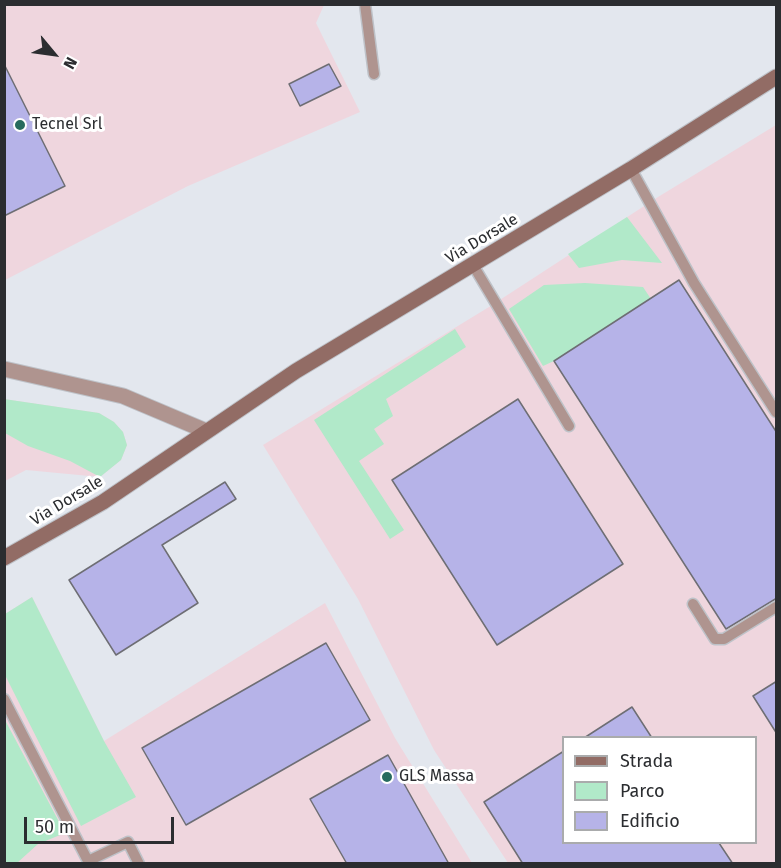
<!DOCTYPE html>
<style>
body{margin:0}
#map{position:relative;width:781px;height:868px;overflow:hidden;background:#e3e7ee;font-family:"Fira Sans",sans-serif}
canvas{display:block}
.frame{position:absolute;inset:0;border:6px solid #2b2d30;pointer-events:none}
.legend{position:absolute;left:562px;top:736px;width:195px;height:108px;box-sizing:border-box;background:#fff;border:2px solid #aaabac;margin:0;padding:8px 10px;list-style:none;font-size:18px;color:#2b2d30}
.legend li{display:flex;align-items:center;gap:12px;height:30px}
.legend b{width:30px;border:2px solid #aaabac}
.north{position:absolute;left:24px;top:24px;width:60px;height:60px;-webkit-text-stroke:4px #fff;paint-order:stroke;rotate:119deg;font-size:16px;font-weight:700;line-height:24px;text-align:center;color:#2b2d30}
.north::after{content:'';display:block;margin:auto;width:21px;height:27px;background:#2b2d30;clip-path:polygon(50% 0,100% 100%,50% 72%,0 100%)}
.scale{position:absolute;left:24px;top:817px;width:150px;height:27px;box-sizing:border-box;border:3px solid #2b2d30;border-top:0;padding-left:8px;font-size:18px;line-height:21px;white-space:nowrap;color:#2b2d30;-webkit-text-stroke:4px #fff;paint-order:stroke}
</style>
<div id="map">
<canvas width="781" height="868"></canvas>
<div class="frame"></div>
<ul class="legend">
<li><b style="height:8px;background:#926c65"></b>Strada</li>
<li><b style="height:16px;background:#b1e9c9"></b>Parco</li>
<li><b style="height:16px;background:#b6b3e8"></b>Edificio</li>
</ul>
<div class="north">N</div>
<div class="scale">50 m</div>
</div>
<script>
const context = document.querySelector('canvas').getContext('2d');
context.lineJoin = 'round';
function fill(path, color) {
  context.fillStyle = color;
  context.fill(path, 'evenodd');
}
function poly(rows) {
  const path = new Path2D();
  for (const r of rows) {
    path.moveTo(r[0], r[1]);
    for (let i = 2; i < r.length; i += 2) path.lineTo(r[i], r[i + 1]);
  }
  return path;
}
function trace(path, color, width, dash) {
  context.strokeStyle = color;
  context.lineWidth = width;
  context.lineCap = dash ? 'butt' : 'round';
  context.setLineDash(dash || []);
  context.stroke(path);
}
function label(font, color, halo, rows, align = 'center') {
  context.font = font + ' "Fira Sans",sans-serif';
  context.lineWidth = 6;
  context.setLineDash([]);
  context.textBaseline = 'middle';
  context.strokeStyle = halo;
  context.fillStyle = color;
  for (const [text, x, y, turn = 0] of rows) {
    context.save();
    context.translate(x, y);
    context.rotate((+turn || 0) * Math.PI / 180);
    context.textAlign = isNaN(turn) ? turn : align;
    if (halo) context.strokeText(text, 0, 0);
    context.fillText(text, 0, 0);
    context.restore();
  }
}
const industrial = poly([
 [5,5,324,5,316,23,360,112,188,186,5,280],
 [776,125,776,863,508,863,434,750,358,599,263,445,489,307,658,197],
 [564,738,756,738,756,842,564,842],
 [4,399,99,413,114,422,123,432,127,445,121,460,100,477,26,470,5,481],
 [32,597,104,741,325,603,395,738,472,863,5,864,5,614]
]);
const green = poly([
 [627,217,662,263,622,260,579,268,568,254],
 [585,283,643,287,651,299,554,361,543,366,509,309,544,285],
 [455,329,466,347,386,399,393,416,374,429,384,444,359,461,404,530,390,539,314,420],
 [4,399,99,413,114,422,123,432,127,445,121,460,100,477,70,461,28,446,5,433],
 [32,597,104,741,136,797,81,826,5,675,5,614],
 [5,720,65,833,38,844,17,863,5,863]
]);
const building = poly([
 [4,64,65,186,4,216,4,64],
 [329,64,341,86,300,106,289,84,329,64],
 [679,280,777,433,777,598,726,629,554,361,679,280],
 [518,399,623,564,497,645,392,480,518,399],
 [225,482,236,499,162,545,198,603,116,655,69,580,225,482],
 [326,643,370,720,186,825,142,748,326,643],
 [777,681,777,734,753,696,777,681],
 [632,707,652,738,584,738,632,707],
 [564,751,564,843,719,843,733,864,523,864,484,802,564,751],
 [388,755,449,864,347,864,310,799,388,755]
]);
const lane = poly([
 [365,4,374,74],
 [631,169,694,283,776,412],
 [473,265,569,426],
 [693,604,715,639,724,639,776,607],
 [4,699,88,861,128,842,139,864]
]);
const street = poly([
 [4,369,123,396,206,431]
]);
const secondary = poly([
 [4,558,103,502,296,371,631,169,776,77]
]);
const markers = [
 [20,125,6,"#276b5e"],
 [387,777,6,"#276b5e"]
];
const poiNames = [
 ["Tecnel Srl",32,125],
 ["GLS Massa",399,777]
];
const streetNames = [
 ["Via Dorsale",482,239,-31],
 ["Via Dorsale",67,501,-31]
];
fill(industrial, '#efd6de');
fill(green, '#b1e9c9');
fill(building, '#b6b3e8');
trace(building, '#6e6e74', 1.5);
trace(lane, '#bec2c8', 13);
trace(street, '#bec2c8', 17);
trace(secondary, '#bec2c8', 17);
trace(lane, '#af948f', 10);
trace(street, '#af948f', 15);
trace(secondary, '#926c65', 15);
for (const [x, y, r, color] of markers) {
  const dot = new Path2D();
  dot.arc(x, y, r, 0, 2 * Math.PI);
  context.fillStyle = color;
  context.fill(dot);
  trace(dot, '#fff', 2);
}
label('16px', '#2b2d30', '#fff', poiNames, 'left');
label('16px', '#2b2d30', '#fff', streetNames);
</script>
